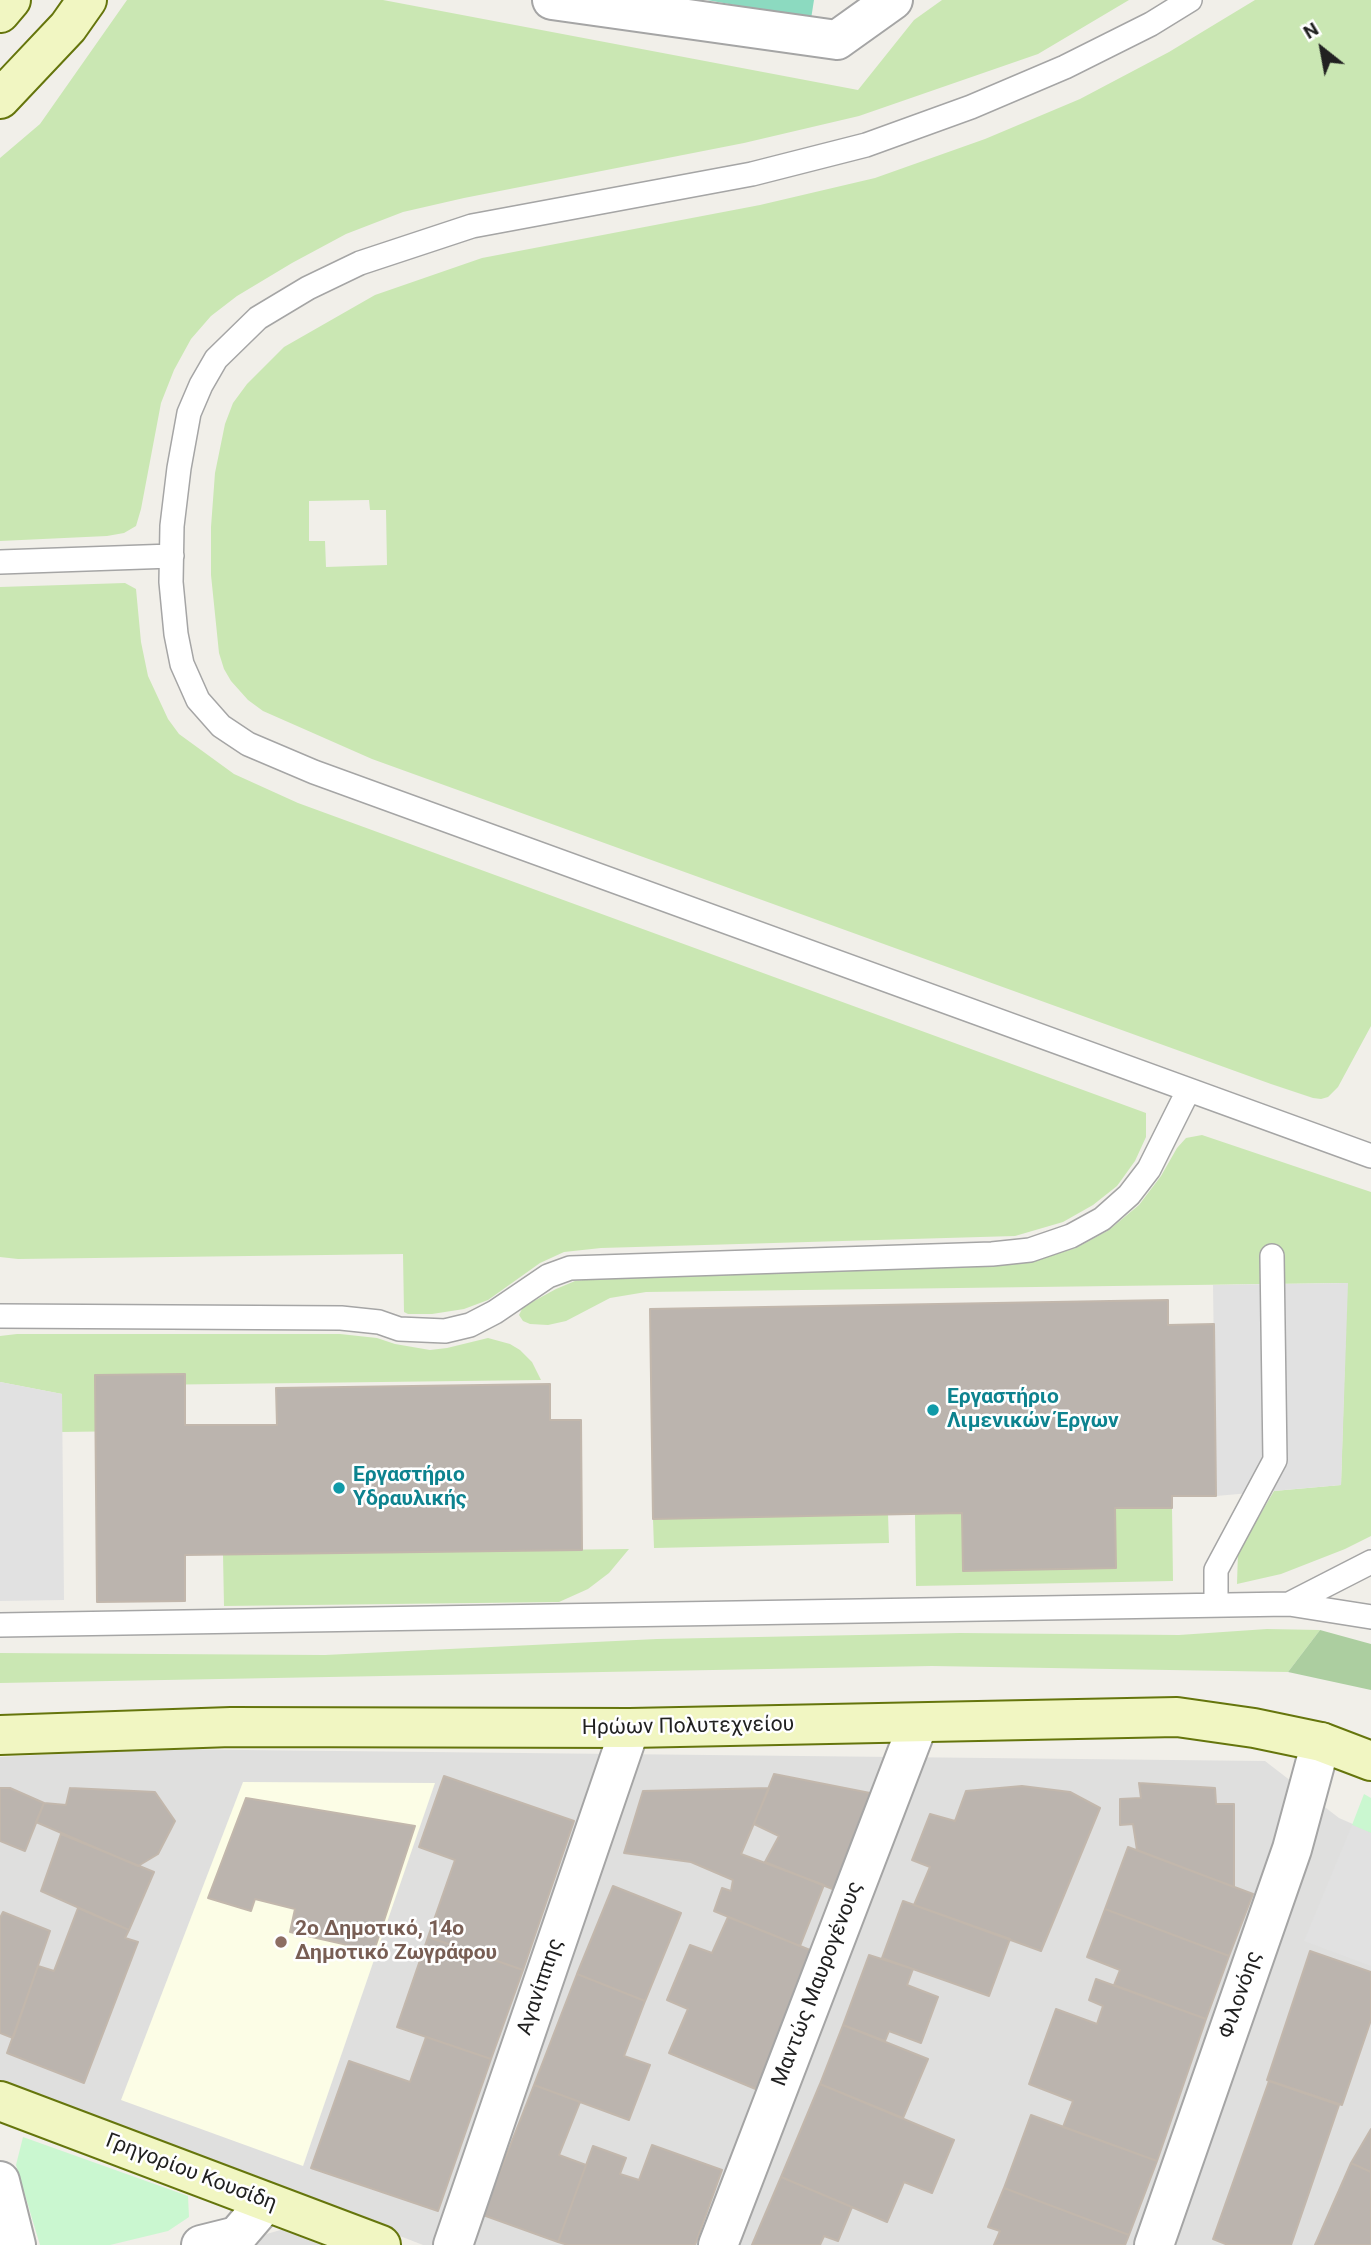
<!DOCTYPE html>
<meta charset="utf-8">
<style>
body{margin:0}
#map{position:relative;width:1371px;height:2245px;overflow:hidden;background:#f1efe9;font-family:Roboto,sans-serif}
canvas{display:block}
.north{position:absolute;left:1287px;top:14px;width:70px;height:70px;-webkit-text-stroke:5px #fff;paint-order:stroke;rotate:329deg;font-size:19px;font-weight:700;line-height:28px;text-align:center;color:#212121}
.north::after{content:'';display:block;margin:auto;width:24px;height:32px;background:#212121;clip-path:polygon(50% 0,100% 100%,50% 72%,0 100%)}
</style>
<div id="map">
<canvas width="1371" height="2245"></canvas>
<div class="north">N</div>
</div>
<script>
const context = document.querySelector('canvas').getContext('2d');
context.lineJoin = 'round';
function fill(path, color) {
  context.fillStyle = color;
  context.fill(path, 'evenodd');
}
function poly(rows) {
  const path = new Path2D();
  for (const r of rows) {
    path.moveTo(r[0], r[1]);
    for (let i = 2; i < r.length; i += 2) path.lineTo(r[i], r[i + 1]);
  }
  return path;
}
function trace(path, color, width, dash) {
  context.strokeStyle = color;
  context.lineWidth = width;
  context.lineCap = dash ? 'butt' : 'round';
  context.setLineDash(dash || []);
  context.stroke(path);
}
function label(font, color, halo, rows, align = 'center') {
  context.font = font + ' Roboto,sans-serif';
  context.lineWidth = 5;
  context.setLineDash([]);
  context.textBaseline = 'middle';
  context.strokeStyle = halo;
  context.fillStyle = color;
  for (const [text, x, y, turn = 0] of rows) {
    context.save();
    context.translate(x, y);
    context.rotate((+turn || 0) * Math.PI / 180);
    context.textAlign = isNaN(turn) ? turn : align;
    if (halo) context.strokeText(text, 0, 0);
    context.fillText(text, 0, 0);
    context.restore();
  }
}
const residential = poly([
 [153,1749,1265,1761,1339,1818,1371,1832,1371,2245,423,2245,0,2081,0,1757],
 [284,2229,325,2245,228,2245]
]);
const education = poly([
 [243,1782,435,1783,303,2166,121,2100]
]);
const grass = poly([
 [127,0,383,0,858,90,914,20,942,0,1129,0,1038,54,859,116,744,143,464,198,403,212,346,234,292,263,237,296,211,316,191,339,174,370,161,403,141,509,136,526,124,533,107,536,0,541,0,158,40,124],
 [1255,0,1371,0,1371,1026,1338,1087,1328,1097,1321,1099,1313,1098,1271,1084,372,759,263,711,248,700,231,681,224,669,219,653,211,575,211,527,215,473,225,424,233,403,247,384,284,347,375,295,482,258,760,205,875,178,985,139,1080,99,1169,52],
 [369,500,370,510,386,510,387,565,326,567,325,541,309,541,309,501],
 [125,583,136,589,141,642,148,676,168,719,179,734,234,774,298,803,1146,1113,1146,1137,1135,1161,1117,1186,1093,1205,1063,1222,1015,1236,601,1248,564,1252,540,1263,488,1300,464,1309,432,1314,408,1314,404,1312,403,1254,18,1259,0,1257,0,587],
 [1202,1135,1371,1192,1371,1536,1345,1549,1281,1574,1237,1584,1238,1552,1274,1491,1341,1485,1347,1283,646,1292,610,1298,566,1321,548,1325,530,1324,523,1321,519,1315,523,1307,556,1289,575,1281,606,1277,992,1266,1034,1261,1076,1248,1109,1230,1139,1205,1161,1176,1177,1148,1186,1138],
 [17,1334,340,1334,377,1338,395,1344,430,1350,447,1348,488,1338,510,1344,520,1350,532,1362,541,1380,142,1385,133,1431,62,1432,62,1394,0,1382,0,1336],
 [1115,1508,1172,1508,1173,1581,916,1586,915,1514,962,1513,963,1570,1116,1567],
 [888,1514,889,1543,654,1548,653,1519],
 [629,1549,609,1573,588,1589,559,1602,224,1606,223,1554],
 [1267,1629,1320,1630,1288,1672,932,1666,0,1683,0,1653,325,1655,657,1639,960,1633,1179,1635]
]);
const forest = poly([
 [1320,1630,1371,1644,1371,1690,1288,1672]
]);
const park = poly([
 [1364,1794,1371,1798,1371,1833,1352,1825],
 [23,2137,188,2196,189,2217,168,2231,110,2245,40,2245,16,2165]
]);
const pitch = poly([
 [707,0,814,0,811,19]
]);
const parking = poly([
 [1348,1283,1341,1485,1216,1496,1213,1285],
 [0,1382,62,1394,64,1600,0,1601],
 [1352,1825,1371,1833,1371,1966,1304,1941]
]);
const building = poly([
 [1168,1300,1168,1325,1214,1324,1216,1496,1172,1496,1172,1508,1115,1508,1116,1568,963,1571,962,1513,653,1519,650,1309,1168,1300],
 [185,1374,185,1425,277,1425,276,1388,550,1384,550,1420,581,1420,582,1550,185,1555,185,1601,97,1602,95,1375,185,1374],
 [774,1774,870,1793,835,1890,765,1862,779,1836,754,1824,774,1774],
 [444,1776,574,1821,523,1970,428,1937,455,1860,419,1847,444,1776],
 [1139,1783,1215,1788,1216,1804,1234,1804,1234,1887,1137,1850,1133,1824,1120,1825,1120,1799,1141,1798,1139,1783],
 [1022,1786,1070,1792,1100,1808,1041,1951,914,1905,930,1867,912,1860,930,1814,955,1821,966,1791,1022,1786],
 [0,1788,10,1788,44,1803,25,1851,0,1841,0,1788],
 [70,1788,155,1792,175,1821,158,1854,138,1866,36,1822,44,1803,66,1805,70,1788],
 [769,1788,741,1854,824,1885,800,1946,714,1911,722,1888,731,1891,733,1880,691,1862,624,1853,643,1791,769,1788],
 [246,1798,415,1826,374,1951,290,1932,295,1909,255,1899,251,1911,208,1898,246,1798],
 [61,1834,154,1872,129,1930,41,1891,61,1834],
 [1128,1847,1253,1894,1229,1956,1105,1909,1128,1847],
 [613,1886,681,1913,645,2001,577,1974,613,1886],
 [903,1901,1010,1939,989,1996,882,1958,903,1901],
 [78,1908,129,1930,125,1938,138,1942,84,2083,7,2053,38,1966,54,1971,78,1908],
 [1105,1909,1229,1956,1206,2019,1114,1985,1120,1970,1087,1957,1105,1909],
 [3,1912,50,1931,13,2038,0,2033,0,1918,3,1912],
 [728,1917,815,1952,758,2090,669,2053,688,2009,667,2000,690,1945,712,1953,728,1917],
 [428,1937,523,1970,491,2059,397,2027,428,1937],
 [1310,1951,1371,1972,1371,2020,1342,2105,1267,2080,1310,1951],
 [869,1955,913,1969,907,1985,938,1997,921,2043,889,2031,885,2041,843,2025,869,1955],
 [577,1974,645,2001,624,2056,650,2065,629,2120,534,2085,577,1974],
 [1096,1979,1206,2019,1157,2161,1063,2127,1073,2101,1029,2084,1056,2009,1097,2024,1103,2006,1089,2000,1096,1979],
 [843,2025,928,2059,903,2118,820,2084,843,2025],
 [426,2037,491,2059,438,2211,311,2168,349,2061,410,2082,426,2037],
 [1269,2081,1339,2105,1291,2245,1228,2245,1213,2239,1269,2081],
 [820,2084,954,2140,932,2193,904,2182,887,2222,781,2177,820,2084],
 [534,2085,580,2102,559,2155,586,2165,558,2242,483,2215,534,2085],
 [1031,2115,1157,2161,1129,2235,1004,2188,1031,2115],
 [1371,2129,1371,2172,1351,2163,1371,2129],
 [652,2145,722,2170,695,2245,568,2245,558,2242,593,2146,626,2158,620,2174,639,2180,652,2145],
 [1351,2163,1371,2172,1371,2245,1315,2245,1351,2163],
 [781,2177,852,2207,838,2241,824,2236,820,2245,752,2245,781,2177],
 [1004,2188,1129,2235,1125,2245,994,2245,1000,2231,988,2227,1004,2188]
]);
const lane = poly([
 [1190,0,1151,24,1065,67,971,107,866,145,752,174,472,226,360,263,308,288,258,318,216,359,201,385,189,413,179,468,172,526,171,582,176,634,182,664,198,700,221,726,248,744,314,772,1371,1156],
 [0,562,172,556],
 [0,1316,341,1318,379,1322,399,1329,445,1331,470,1325,495,1312,548,1276,570,1268,992,1254,1030,1250,1071,1236,1102,1219,1129,1195,1149,1169,1188,1091],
 [1289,1604,1371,1562],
 [1216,1605,1216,1570,1275,1460,1272,1256],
 [0,1625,1289,1604,1371,1617]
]);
const street = poly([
 [552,0,837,40,893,0],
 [0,2181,16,2245],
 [201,2245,237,2236,266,2202],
 [453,2245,630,1728],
 [718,2245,918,1724],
 [1154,2245,1292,1849,1321,1742]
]);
const secondary = poly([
 [0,13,11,0],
 [0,99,68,27,87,0],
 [0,1735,231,1727,630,1728,1177,1717,1254,1728,1321,1742,1371,1761],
 [0,2101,381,2245]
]);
const markers = [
 [933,1410,7,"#0f9aa8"],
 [339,1488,7,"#0f9aa8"],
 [281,1942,7,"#8d6e63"]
];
const cultureNames = [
 ["Εργαστήριο",947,1398],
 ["Λιμενικών Έργων",947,1422],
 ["Εργαστήριο",353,1476],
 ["Υδραυλικής",353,1500]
];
const streetNames = [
 ["Ηρώων Πολυτεχνείου",688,1727,-1],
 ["Μαντώς Μαυρογένους",818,1984,-69],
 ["Αγανίππης",541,1987,-71],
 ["Φιλονόης",1241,1995,-71],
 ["Γρηγορίου Κουσίδη",191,2173,21]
];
const educationNames = [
 ["2ο Δημοτικό, 14ο",295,1930],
 ["Δημοτικό Ζωγράφου",295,1954]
];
fill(residential, '#dfdfde');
fill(education, '#fcfde6');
fill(grass, '#cae7b3');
fill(forest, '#accea0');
fill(park, '#caf7d0');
fill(pitch, '#8cdac0');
fill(parking, '#e1e1e1');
fill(building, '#bbb4ae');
trace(building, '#c2b7ac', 2);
trace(lane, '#a5a5a5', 26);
trace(street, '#a5a5a5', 42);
trace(secondary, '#65750c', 42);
trace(lane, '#fff', 23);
trace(street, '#fff', 38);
trace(secondary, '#f1f6c2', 38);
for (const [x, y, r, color] of markers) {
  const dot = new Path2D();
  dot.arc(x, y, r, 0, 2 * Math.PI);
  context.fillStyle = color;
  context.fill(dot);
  trace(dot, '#fff', 2.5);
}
label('bold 21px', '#0d838f', '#fff', cultureNames, 'left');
label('21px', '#212121', '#fff', streetNames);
label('bold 21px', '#785e54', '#fff', educationNames, 'left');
</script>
